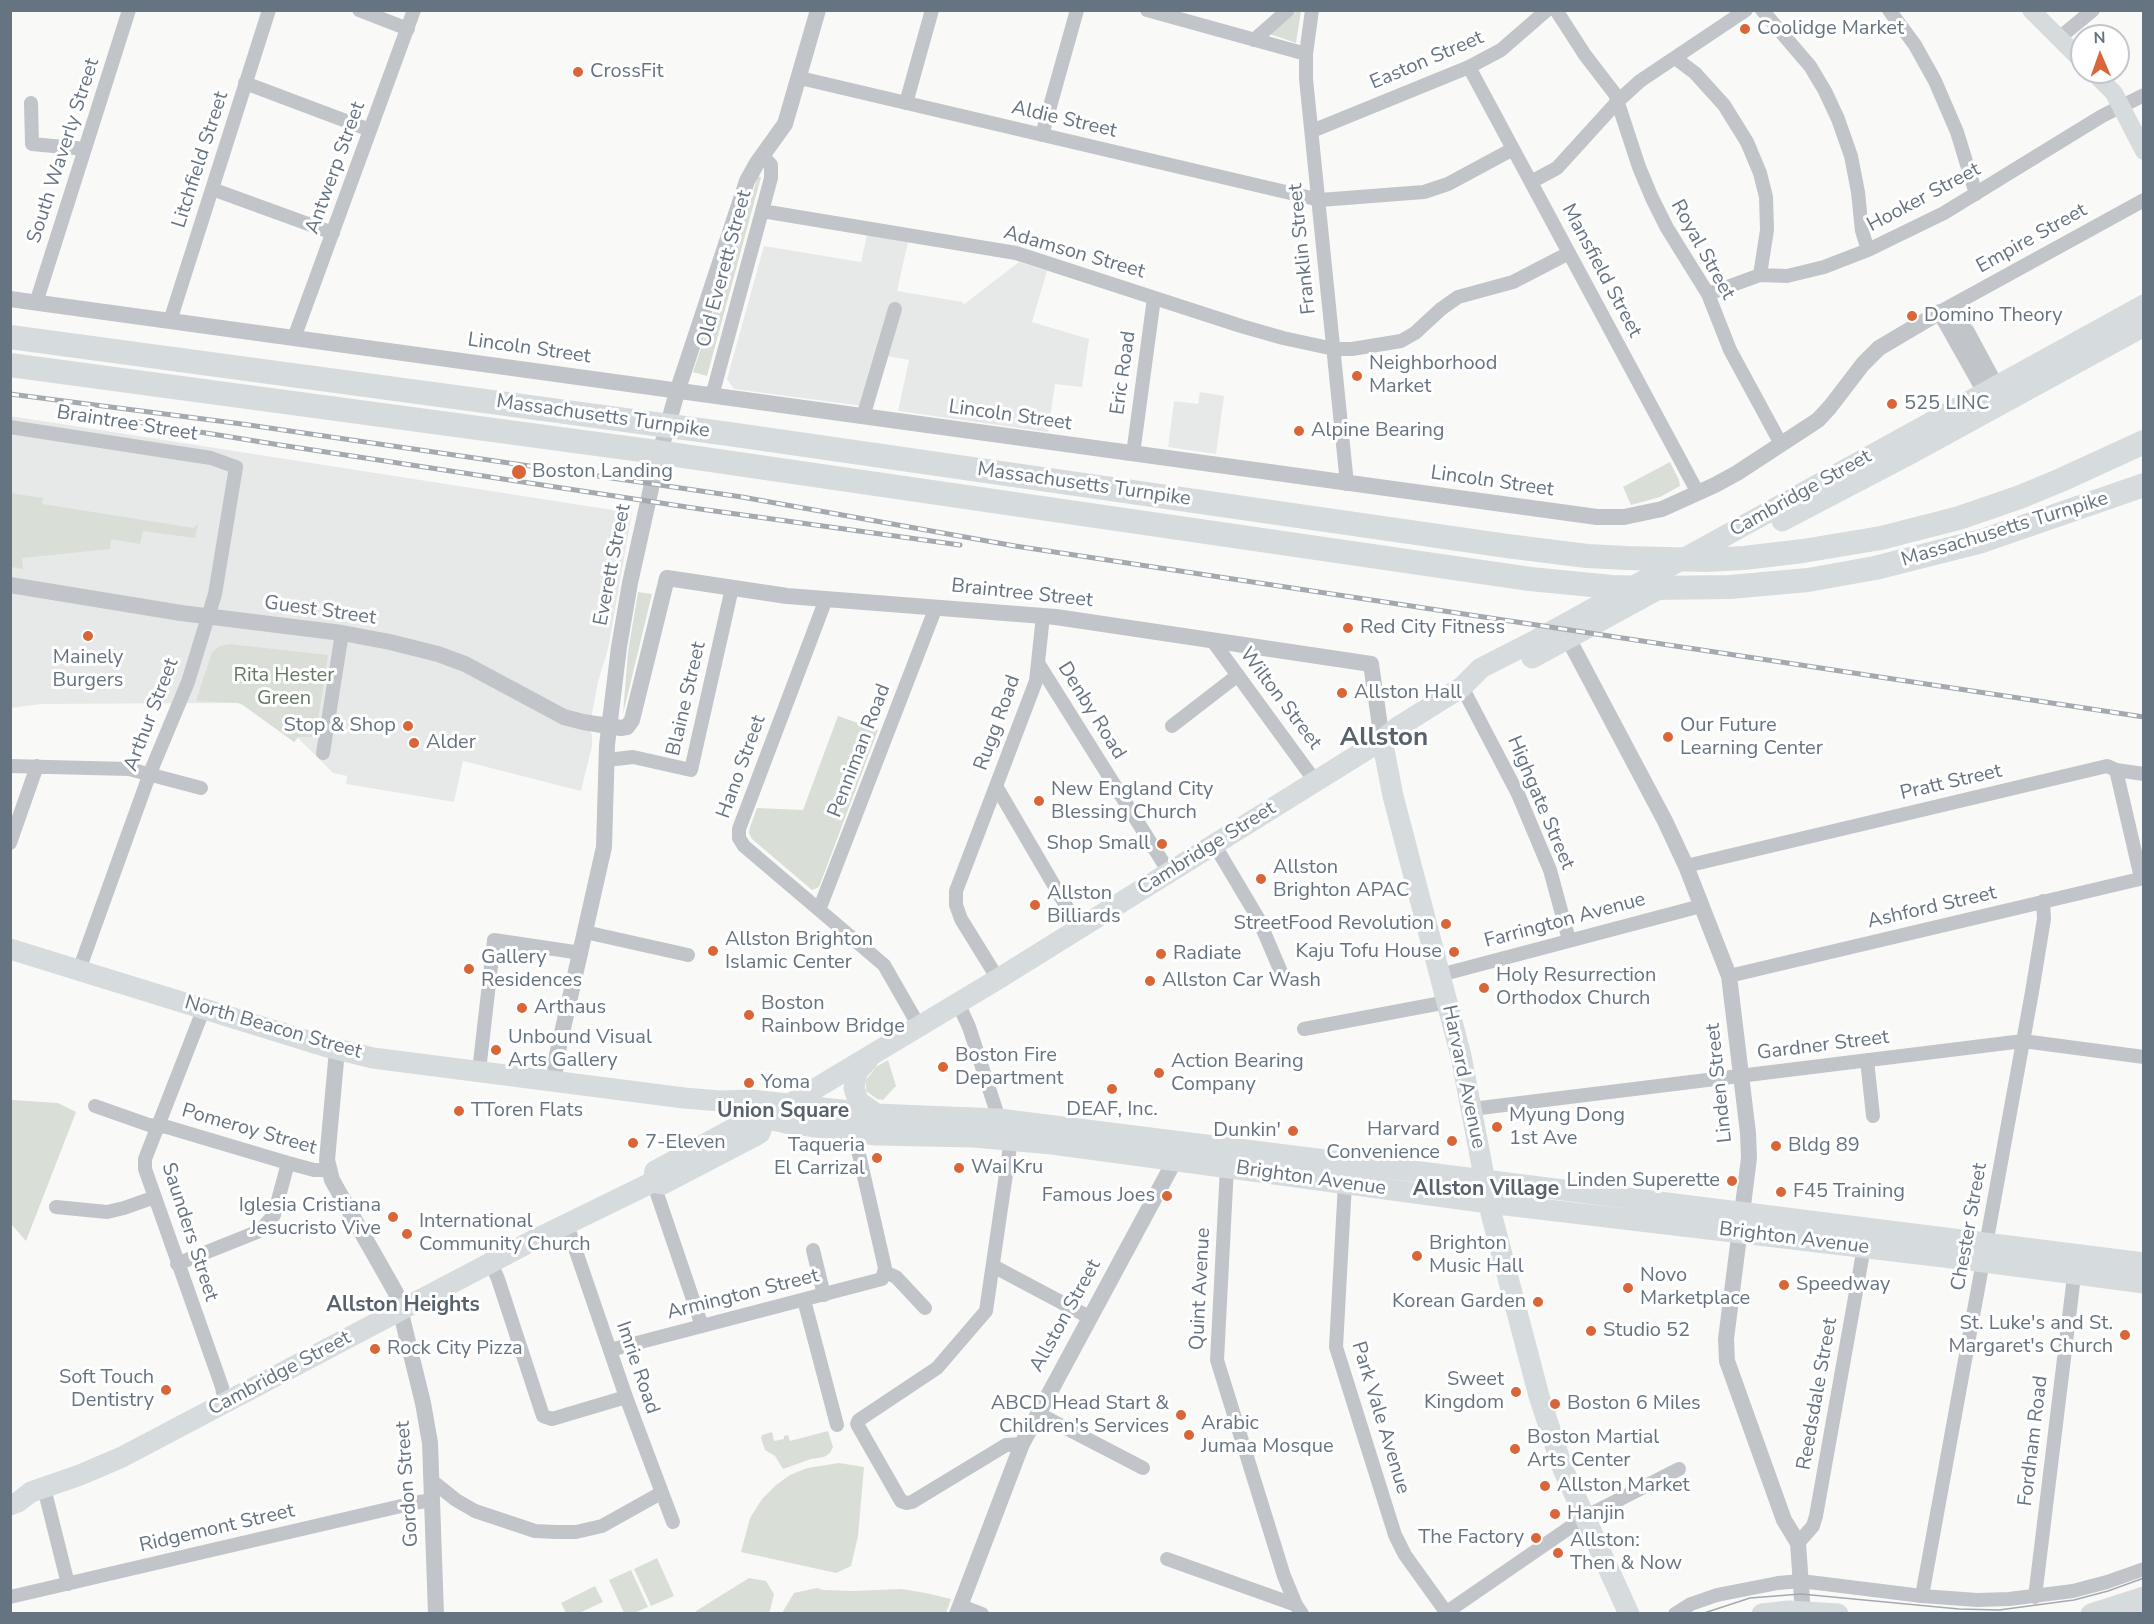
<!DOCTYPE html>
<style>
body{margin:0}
#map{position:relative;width:2154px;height:1624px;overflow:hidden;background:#f9faf8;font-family:"Nunito Sans",sans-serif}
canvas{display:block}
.frame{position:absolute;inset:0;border:12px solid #667481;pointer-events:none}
.north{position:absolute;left:2070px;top:24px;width:60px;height:60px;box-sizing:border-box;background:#fff;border:2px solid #c2c7cd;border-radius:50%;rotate:358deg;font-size:16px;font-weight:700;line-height:24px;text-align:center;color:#667481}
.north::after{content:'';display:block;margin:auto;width:21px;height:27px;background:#d96638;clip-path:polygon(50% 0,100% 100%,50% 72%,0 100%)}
</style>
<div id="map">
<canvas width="2154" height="1624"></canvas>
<div class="frame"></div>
<div class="north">N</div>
</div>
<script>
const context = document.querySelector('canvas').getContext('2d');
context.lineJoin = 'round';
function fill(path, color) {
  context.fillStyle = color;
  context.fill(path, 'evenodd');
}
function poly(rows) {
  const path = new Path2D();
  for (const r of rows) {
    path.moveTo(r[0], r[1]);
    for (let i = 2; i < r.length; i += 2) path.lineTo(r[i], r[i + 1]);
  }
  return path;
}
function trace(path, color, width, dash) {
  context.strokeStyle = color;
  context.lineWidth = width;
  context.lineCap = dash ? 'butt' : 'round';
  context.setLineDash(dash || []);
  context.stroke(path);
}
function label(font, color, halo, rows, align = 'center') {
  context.font = font + ' "Nunito Sans",sans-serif';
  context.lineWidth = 6;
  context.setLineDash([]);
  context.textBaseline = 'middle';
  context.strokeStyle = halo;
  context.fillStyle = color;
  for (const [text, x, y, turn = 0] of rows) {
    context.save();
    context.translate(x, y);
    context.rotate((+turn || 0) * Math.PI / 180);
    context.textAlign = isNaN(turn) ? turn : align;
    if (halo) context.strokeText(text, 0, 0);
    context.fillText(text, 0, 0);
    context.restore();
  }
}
const built = poly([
 [867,235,908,242,897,291,963,302,963,305,1019,262,1047,271,1032,322,1089,339,1082,387,1055,384,1048,432,898,411,909,360,887,356,863,406,734,389,727,379,764,246,861,262],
 [1200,392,1224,396,1216,454,1168,447,1174,401,1198,404],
 [10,416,632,513,608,649,598,682,589,729,592,735,592,746,581,791,463,761,454,802,346,784,347,776,333,773,298,738,294,742,248,707,237,703,41,704,11,708]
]);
const green = poly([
 [1297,11,1301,11,1296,43,1270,34],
 [758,177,761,177,707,376,693,372],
 [1670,462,1679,480,1680,486,1660,497,1631,505,1623,487],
 [10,493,43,498,42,504,194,528,198,523,195,538,143,531,140,544,111,539,110,549,22,558,23,569,11,567],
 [638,592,652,594,623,714,628,652],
 [229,644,328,655,316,734,311,737,298,737,294,742,240,703,196,701,212,652,220,646],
 [838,716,878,730,819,887,812,890,752,839,749,833,750,827,757,808,803,810],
 [888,1060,896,1086,883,1100,877,1099,866,1091,866,1080,876,1067],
 [13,1100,58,1103,76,1112,26,1241,11,1224,10,1102],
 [828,1431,833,1447,830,1453,824,1457,811,1459,783,1469,775,1456,765,1450,761,1438,762,1435,772,1432,774,1441,784,1439,784,1436,788,1435,790,1441],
 [839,1463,864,1467,858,1536,851,1566,836,1573,741,1552,750,1518,762,1499,776,1485,790,1475,807,1468],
 [657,1558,674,1596,651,1606,634,1569],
 [631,1570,648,1607,634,1613,624,1613,609,1580],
 [749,1578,766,1581,774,1594,770,1611,766,1614,695,1613,696,1611],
 [595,1586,603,1602,579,1613,566,1613,561,1603],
 [817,1588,823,1590,853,1591,901,1589,926,1593,951,1599,946,1613,782,1613,794,1593]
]);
const minor = poly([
 [359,10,408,29],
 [1147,10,1306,54],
 [1312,10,1306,54,1306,79,1347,484],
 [1556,10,1585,55,1615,94,1639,167,1652,198,1667,228,1708,294,1730,350,1781,444],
 [1762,10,1810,66,1825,91,1838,119,1851,156,1858,192,1862,231,1868,250],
 [1889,10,1915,45,1935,81,1957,132,1976,194],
 [2059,38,2093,10],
 [1254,40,1288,10],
 [1675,58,1695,73,1724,105,1747,142,1760,173,1766,197,1767,230,1760,275],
 [1469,67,1698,493],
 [800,78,1320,200,1424,192,1448,184,1513,149],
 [245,83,370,130],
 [31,103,32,144,85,149],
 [906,103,932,10],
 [1312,131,1469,67,1501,50,1547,10],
 [1042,135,1077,10],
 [1531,182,1557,168,1618,101,1640,81,1746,10],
 [212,189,333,233],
 [762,211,1016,253,1241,326,1283,338,1334,349,1352,349,1401,341,1415,333,1441,309,1458,297,1513,282,1569,253],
 [1708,294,1760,275,1787,276,1824,267,1868,250,1944,213,2102,116,2144,95],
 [36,303,129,10],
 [1940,312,2144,200],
 [170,321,269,10],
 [294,338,414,10],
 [712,396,771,178,771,165,763,156],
 [863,417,895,309],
 [10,427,211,458,236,467,215,594,188,682,150,773,79,970],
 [1133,454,1154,298],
 [826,599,739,829,739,838,744,846,884,965,919,1026],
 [1043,616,1036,681,996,786,1079,928],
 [1212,640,1315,781],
 [1038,663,1169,872],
 [1462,687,1518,794,1550,870,1569,940],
 [1172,726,1238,675],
 [323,753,342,633],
 [607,760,633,757,691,770,732,588],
 [10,766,129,769,201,788],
 [2116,770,2144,774],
 [996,786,956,891,956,905,961,919,998,979],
 [10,843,37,766],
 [1214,844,1258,918,1284,979],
 [1686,866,2107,766,2116,770,2141,878],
 [819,910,936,607],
 [585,932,688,955],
 [1440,975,1701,906],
 [1729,976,2144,878],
 [958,1003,969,1027,999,1119],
 [204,1008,145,1159,145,1169,222,1387,225,1403],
 [1304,1029,1447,1002],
 [1867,1060,1873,1116],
 [479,1071,494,940,581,953],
 [95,1106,149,1125,167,1127,288,1163,314,1170,329,1170],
 [1472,1109,2023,1041,2144,1057],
 [1011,1140,986,1311,937,1368,859,1420,857,1424,901,1501,907,1503,912,1502,1006,1445,1022,1444],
 [1227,1167,1217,1360,1284,1576,1296,1605,1302,1614],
 [653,1182,702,1326],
 [1345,1183,1336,1347,1395,1535,1405,1555,1446,1612],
 [56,1207,107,1212,124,1208,155,1197],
 [567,1225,626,1397,673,1522],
 [813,1250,824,1295],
 [491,1263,498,1279,543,1416,552,1419,626,1397],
 [177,1264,257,1232,265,1225,274,1215,288,1163],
 [993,1266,1089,1317],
 [885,1272,896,1277,925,1308],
 [804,1300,837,1425],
 [610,1350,882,1279,885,1268,858,1150,860,1134],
 [1037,1413,1143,1468],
 [431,1480,456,1500,475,1511,535,1531,556,1532,576,1532,602,1526,661,1493],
 [44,1488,68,1584],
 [1798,1543,1813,1526,1816,1516,1864,1247],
 [1167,1559,1296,1605],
 [1922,1596,2032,992,2044,919,2043,901],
 [10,1597,414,1503,432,1500],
 [2035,1597,2075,1268],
 [961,1606,982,1614],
 [1444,1614,1585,1517,1679,1469],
 [1675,1614,1691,1604,1717,1595,1778,1583,1801,1581,1922,1596,1977,1600,2009,1599,2073,1591,2107,1582,2144,1569]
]);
const tertiary = poly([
 [10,299,1597,517,1624,517,1662,509,1715,485,1737,473,1818,420,1830,407,1863,364,1879,348,1940,312,1953,317,1967,332,1996,386,1999,397],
 [1940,312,1985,392,1995,400],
 [10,585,181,613,342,633,390,642,438,654,465,664,564,717,583,722,621,728,627,727,632,720,667,578,787,596,1056,617,1371,664,1382,740],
 [1569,640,1665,821,1686,866,1729,976,1748,1133,1749,1158,1726,1339,1727,1361,1784,1520,1798,1543,1803,1614],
 [337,1050,327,1160,332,1180,396,1293,423,1403,430,1443,436,1614],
 [554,1081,557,1055,604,847,607,745,619,647,630,583,656,466,678,389,747,181,757,163,785,124,818,10],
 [957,1614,1022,1444,1175,1160,1177,1149]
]);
const secondary = poly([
 [2031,10,2082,61],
 [2093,72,2114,93,2144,151]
]);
const primary = poly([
 [1782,521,1912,453,2144,326],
 [1532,658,1657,590],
 [1382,740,1393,796,1461,1056,1491,1213,1539,1396,1563,1469,1629,1614],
 [10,949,324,1046,373,1058,684,1098,720,1101,752,1100,876,1114,999,1119,2144,1263],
 [868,1060,857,1072,854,1088,858,1101,876,1114],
 [758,1117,786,1123,876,1135,974,1137,1052,1144,1489,1203,1969,1260,2144,1283],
 [653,1182,655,1171,740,1125,765,1118,788,1105,998,979,1382,740,1398,727,1462,687,1481,668,1536,640,2144,305],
 [10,1505,18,1502,31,1492,80,1475,122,1457,530,1242,653,1182,663,1184,755,1136,760,1133,765,1118],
 [1762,1614,1789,1611,1838,1614],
 [2091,1614,2144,1597],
 [2142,1614,2144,1613]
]);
const motorway = poly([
 [10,337,729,434,1507,546,1587,556,1626,558,1706,560,1744,558,1803,551,1881,538,1959,518,2020,497,2061,480,2144,442],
 [10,365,649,451,1530,579,1612,587,1650,588,1730,587,1808,580,1875,568,1982,541,2144,485]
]);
const tram = poly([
 [1701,1614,1750,1598,1801,1594,1959,1609,1999,1610,2074,1600,2108,1591,2144,1578]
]);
const rail = poly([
 [10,394,242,424,742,497,1015,546,2144,717],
 [64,410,280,445,700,509,960,545]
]);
const markers = [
 [1745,29,6,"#d96638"],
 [578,72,6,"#d96638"],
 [1912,316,6,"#d96638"],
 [1357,376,6,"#d96638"],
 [1892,404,6,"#d96638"],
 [1299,431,6,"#d96638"],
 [519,472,8,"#d96638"],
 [1348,628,6,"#d96638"],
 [88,636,6,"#d96638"],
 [1342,693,6,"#d96638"],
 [408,726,6,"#d96638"],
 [1668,737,6,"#d96638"],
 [414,743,6,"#d96638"],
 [1039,801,6,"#d96638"],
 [1162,844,6,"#d96638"],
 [1261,879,6,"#d96638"],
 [1035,905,6,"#d96638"],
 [1446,924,6,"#d96638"],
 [713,951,6,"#d96638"],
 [1454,952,6,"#d96638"],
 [1161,954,6,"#d96638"],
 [469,969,6,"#d96638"],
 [1150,981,6,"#d96638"],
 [1484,988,6,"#d96638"],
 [522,1008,6,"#d96638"],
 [749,1015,6,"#d96638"],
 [496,1050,6,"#d96638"],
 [943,1067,6,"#d96638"],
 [1159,1073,6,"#d96638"],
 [749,1083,6,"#d96638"],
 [1112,1089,6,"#d96638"],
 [459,1111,6,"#d96638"],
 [1497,1127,6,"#d96638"],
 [1293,1131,6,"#d96638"],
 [1452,1141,6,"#d96638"],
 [633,1143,6,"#d96638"],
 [1776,1146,6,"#d96638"],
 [877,1158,6,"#d96638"],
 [959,1168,6,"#d96638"],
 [1732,1181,6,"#d96638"],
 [1781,1192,6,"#d96638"],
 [1167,1196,6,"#d96638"],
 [393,1217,6,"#d96638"],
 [407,1234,6,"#d96638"],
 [1417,1256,6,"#d96638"],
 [1784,1285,6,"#d96638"],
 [1628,1288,6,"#d96638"],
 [1538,1302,6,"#d96638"],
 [1591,1331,6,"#d96638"],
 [2125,1335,6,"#d96638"],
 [375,1349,6,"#d96638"],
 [166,1390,6,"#d96638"],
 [1516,1392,6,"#d96638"],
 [1555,1404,6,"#d96638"],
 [1181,1415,6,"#d96638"],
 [1189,1435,6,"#d96638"],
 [1515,1449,6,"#d96638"],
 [1545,1486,6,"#d96638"],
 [1555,1514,6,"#d96638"],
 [1536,1538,6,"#d96638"],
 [1558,1553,6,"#d96638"]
];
const poiNames = [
 ["Coolidge Market",1757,29],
 ["CrossFit",590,72],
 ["Domino Theory",1924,316],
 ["Neighborhood",1369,364],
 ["Market",1369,387],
 ["525 LINC",1904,404],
 ["Alpine Bearing",1311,431],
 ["Boston Landing",532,472],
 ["Red City Fitness",1360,628],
 ["Mainely",88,658,"center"],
 ["Burgers",88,681,"center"],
 ["Allston Hall",1354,693],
 ["Stop & Shop",396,726,"right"],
 ["Our Future",1680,726],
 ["Learning Center",1680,749],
 ["Alder",426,743],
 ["New England City",1051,790],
 ["Blessing Church",1051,813],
 ["Shop Small",1150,844,"right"],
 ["Allston",1273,868],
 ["Brighton APAC",1273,891],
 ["Allston",1047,894],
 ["Billiards",1047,917],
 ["StreetFood Revolution",1434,924,"right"],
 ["Allston Brighton",725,940],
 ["Islamic Center",725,963],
 ["Kaju Tofu House",1442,952,"right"],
 ["Radiate",1173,954],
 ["Gallery",481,958],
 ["Residences",481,981],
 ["Holy Resurrection",1496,976],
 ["Orthodox Church",1496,999],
 ["Allston Car Wash",1162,981],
 ["Boston",761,1004],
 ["Rainbow Bridge",761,1027],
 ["Arthaus",534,1008],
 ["Unbound Visual",508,1038],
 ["Arts Gallery",508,1061],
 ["Boston Fire",955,1056],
 ["Department",955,1079],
 ["Action Bearing",1171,1062],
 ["Company",1171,1085],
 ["Yoma",761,1083],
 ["DEAF, Inc.",1112,1110,"center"],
 ["TToren Flats",471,1111],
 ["Myung Dong",1509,1116],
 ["1st Ave",1509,1139],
 ["Harvard",1440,1130,"right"],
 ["Convenience",1440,1153,"right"],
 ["Dunkin'",1281,1131,"right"],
 ["7-Eleven",645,1143],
 ["Taqueria",865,1146,"right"],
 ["El Carrizal",865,1169,"right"],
 ["Bldg 89",1788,1146],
 ["Wai Kru",971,1168],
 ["Linden Superette",1720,1181,"right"],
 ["F45 Training",1793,1192],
 ["Famous Joes",1155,1196,"right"],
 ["Iglesia Cristiana",381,1206,"right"],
 ["Jesucristo Vive",381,1229,"right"],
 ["International",419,1222],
 ["Community Church",419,1245],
 ["Brighton",1429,1244],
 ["Music Hall",1429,1267],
 ["Novo",1640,1276],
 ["Marketplace",1640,1299],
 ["Speedway",1796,1285],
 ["Korean Garden",1526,1302,"right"],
 ["St. Luke's and St.",2113,1324,"right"],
 ["Margaret's Church",2113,1347,"right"],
 ["Studio 52",1603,1331],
 ["Rock City Pizza",387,1349],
 ["Soft Touch",154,1378,"right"],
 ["Dentistry",154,1401,"right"],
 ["Sweet",1504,1380,"right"],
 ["Kingdom",1504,1403,"right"],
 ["ABCD Head Start &",1169,1404,"right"],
 ["Children's Services",1169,1427,"right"],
 ["Boston 6 Miles",1567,1404],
 ["Arabic",1201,1424],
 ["Jumaa Mosque",1201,1447],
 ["Boston Martial",1527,1438],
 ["Arts Center",1527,1461],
 ["Allston Market",1557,1486],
 ["Hanjin",1567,1514],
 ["The Factory",1524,1538,"right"],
 ["Allston:",1570,1541],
 ["Then & Now",1570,1564]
];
const streetNames = [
 ["Easton Street",1427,61,-23],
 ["Aldie Street",1064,120,13],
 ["South Waverly Street",64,151,-72],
 ["Litchfield Street",201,160,-72],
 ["Antwerp Street",336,168,-70],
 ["Hooker Street",1924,198,-28],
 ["Empire Street",2032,239,-29],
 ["Franklin Street",1303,249,-96],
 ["Royal Street",1702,250,61],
 ["Adamson Street",1074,253,16],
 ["Old Everett Street",725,269,-75],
 ["Mansfield Street",1601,271,62],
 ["Lincoln Street",529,349,8],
 ["Eric Road",1124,373,-82],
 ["Lincoln Street",1010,416,8],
 ["Massachusetts Turnpike",603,417,8],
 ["Braintree Street",127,424,9],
 ["Lincoln Street",1492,482,8],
 ["Massachusetts Turnpike",1084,485,8],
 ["Cambridge Street",1801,494,-29],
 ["Massachusetts Turnpike",2005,530,-17],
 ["Everett Street",613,565,-79],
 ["Braintree Street",1022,594,6],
 ["Guest Street",320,611,8],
 ["Blaine Street",687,699,-77],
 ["Wilton Street",1280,699,53],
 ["Denby Road",1091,711,58],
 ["Arthur Street",152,715,-69],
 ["Rugg Road",998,723,-70],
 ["Penniman Road",860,751,-69],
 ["Hano Street",742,767,-70],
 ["Pratt Street",1951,783,-13],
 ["Highgate Street",1540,803,67],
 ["Cambridge Street",1207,849,-32],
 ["Ashford Street",1932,908,-13],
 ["Farrington Avenue",1565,921,-15],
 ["North Beacon Street",273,1028,16],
 ["Gardner Street",1823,1046,-7],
 ["Harvard Avenue",1463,1077,78],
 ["Linden Street",1720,1083,-96],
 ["Pomeroy Street",249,1130,16],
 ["Brighton Avenue",1311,1179,8],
 ["Chester Street",1970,1227,-80],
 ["Saunders Street",189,1232,72],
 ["Brighton Avenue",1794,1239,7],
 ["Quint Avenue",1201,1289,-87],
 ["Armington Street",743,1295,-14],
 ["Allston Street",1066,1316,-61],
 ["Imrie Road",637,1368,71],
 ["Cambridge Street",280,1374,-28],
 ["Reedsdale Street",1818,1394,-80],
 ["Park Vale Avenue",1380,1418,73],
 ["Fordham Road",2034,1441,-83],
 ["Gordon Street",408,1484,-94],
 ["Ridgemont Street",217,1529,-13]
];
const parkNames = [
 ["Rita Hester",284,676],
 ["Green",284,699]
];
const neighbourhoodNames = [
 ["Union Square",783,1112],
 ["Allston Village",1486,1190],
 ["Allston Heights",403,1306]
];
const districtNames = [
 ["Allston",1384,739]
];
fill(built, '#e7e9e9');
fill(green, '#d9ded7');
trace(minor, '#c1c5c9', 14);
trace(tertiary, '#c1c5c9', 16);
trace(secondary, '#d6dbde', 18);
trace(primary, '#d6dbde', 21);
trace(motorway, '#d6dbde', 24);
trace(tram, '#a3a9af', 1.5);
trace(rail, '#a3a9af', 5);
trace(rail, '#fff', 3, [9]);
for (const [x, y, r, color] of markers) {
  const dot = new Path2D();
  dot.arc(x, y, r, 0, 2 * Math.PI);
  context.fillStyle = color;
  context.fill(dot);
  trace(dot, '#fff', 2);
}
label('20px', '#667481', '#fff', poiNames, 'left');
label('20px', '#667481', '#fff', streetNames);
label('20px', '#677965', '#fff', parkNames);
label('bold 21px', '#58626c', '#fff', neighbourhoodNames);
label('bold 26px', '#58626c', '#fff', districtNames);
</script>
